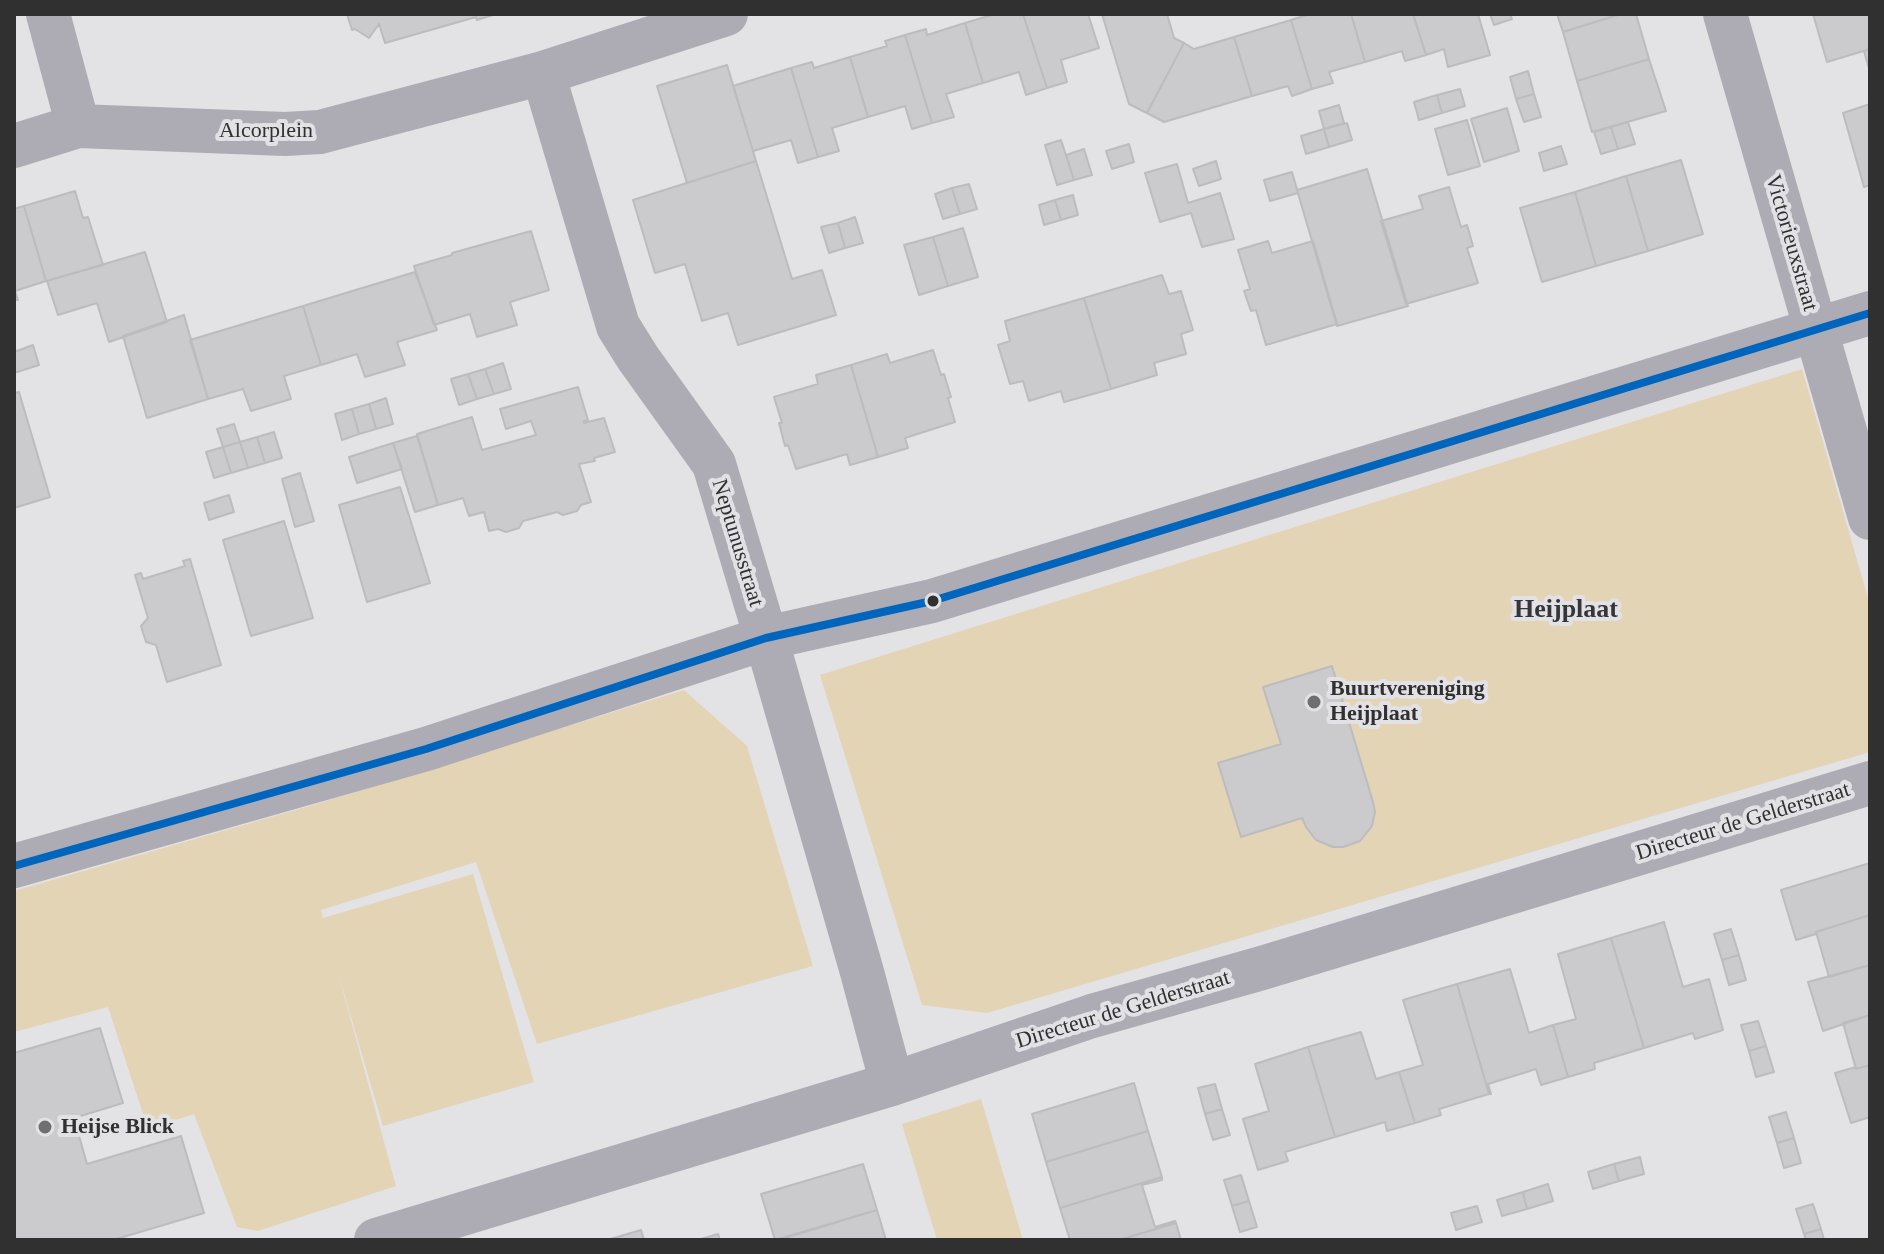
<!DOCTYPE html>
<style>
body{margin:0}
#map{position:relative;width:1884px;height:1254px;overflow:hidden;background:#e3e2e4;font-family:"Times New Roman",serif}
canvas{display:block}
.frame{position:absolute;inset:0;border:16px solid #303031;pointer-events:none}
</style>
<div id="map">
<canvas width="1884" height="1254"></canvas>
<div class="frame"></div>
</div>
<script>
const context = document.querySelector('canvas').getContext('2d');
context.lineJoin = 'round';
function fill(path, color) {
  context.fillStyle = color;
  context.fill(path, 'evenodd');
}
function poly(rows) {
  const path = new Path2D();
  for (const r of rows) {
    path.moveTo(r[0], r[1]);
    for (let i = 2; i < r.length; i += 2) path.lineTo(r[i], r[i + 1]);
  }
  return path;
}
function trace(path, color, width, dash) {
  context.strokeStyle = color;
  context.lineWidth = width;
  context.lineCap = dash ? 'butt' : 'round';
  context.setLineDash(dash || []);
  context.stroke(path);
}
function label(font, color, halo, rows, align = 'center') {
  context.font = font + ' "Times New Roman",serif';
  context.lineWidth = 8;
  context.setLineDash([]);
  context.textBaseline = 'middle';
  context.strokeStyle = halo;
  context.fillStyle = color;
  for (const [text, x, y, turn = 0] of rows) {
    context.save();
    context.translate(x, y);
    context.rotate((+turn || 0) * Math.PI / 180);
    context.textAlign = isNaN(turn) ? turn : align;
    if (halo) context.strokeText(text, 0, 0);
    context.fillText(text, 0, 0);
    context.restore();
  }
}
const green = poly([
 [1802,369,1870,605,1870,752,987,1013,922,1005,820,675],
 [684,690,747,746,813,966,537,1044,476,862,321,910,323,918,473,874,534,1082,383,1126,337,969,396,1186,258,1231,237,1227,194,1114,148,1129,108,1007,14,1032,14,891,313,805],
 [981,1099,1023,1240,937,1240,902,1124]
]);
const building = poly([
 [347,14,496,14,477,20,476,17,385,43,379,24,369,38,355,29,352,30,347,14],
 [995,14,1023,14,1047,88,1026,95,1019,72,983,83,965,23,995,14],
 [1023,14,1088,14,1099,48,1061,60,1067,82,1047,88,1023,14],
 [1102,14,1167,14,1174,38,1184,43,1147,113,1129,104,1102,14],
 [1310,14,1351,14,1365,62,1329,72,1333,83,1312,89,1291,20,1310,14],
 [1351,14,1413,14,1426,55,1405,61,1402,51,1365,62,1351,14],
 [1413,14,1478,14,1490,55,1448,67,1444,49,1426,55,1413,14],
 [1490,14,1510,14,1512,19,1494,25,1490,14],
 [1557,14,1621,14,1563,32,1557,14],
 [1621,14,1636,14,1649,59,1577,81,1563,32,1621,14],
 [1813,14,1870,14,1870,49,1827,62,1813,14],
 [1291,20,1312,89,1292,96,1288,86,1252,96,1234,37,1291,20],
 [965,23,983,83,946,94,954,117,932,123,905,35,926,29,927,35,965,23],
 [905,35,932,123,912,129,905,106,868,117,850,57,887,46,885,41,905,35],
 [1234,37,1252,96,1164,122,1147,113,1184,43,1194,49,1234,37],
 [1870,49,1870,72,1864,51,1870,49],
 [850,57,868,117,832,128,839,151,818,157,791,68,812,62,814,68,850,57],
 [1649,59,1666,111,1592,132,1577,81,1649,59],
 [727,65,756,161,687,183,657,86,727,65],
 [791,68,818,157,798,163,791,140,753,151,733,86,791,68],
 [1528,71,1534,94,1516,99,1510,77,1528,71],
 [1460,89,1465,106,1442,113,1437,95,1460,89],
 [1534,94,1541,117,1524,122,1516,99,1534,94],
 [1437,95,1442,113,1419,120,1414,102,1437,95],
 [1870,104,1870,185,1864,187,1843,113,1870,104],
 [1339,105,1344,123,1324,129,1319,111,1339,105],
 [1507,108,1519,151,1484,162,1471,119,1507,108],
 [1467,120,1480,166,1448,175,1435,129,1467,120],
 [1628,122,1635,144,1618,149,1611,127,1628,122],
 [1347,123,1352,140,1329,147,1324,129,1347,123],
 [1611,127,1618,149,1601,154,1594,132,1611,127],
 [1324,129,1329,147,1306,154,1301,136,1324,129],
 [1061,140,1074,180,1057,185,1045,145,1061,140],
 [1129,144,1134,162,1112,169,1106,151,1129,144],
 [1561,146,1567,164,1544,171,1539,153,1561,146],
 [1084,149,1092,175,1074,180,1066,155,1084,149],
 [1681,160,1703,234,1648,251,1626,176,1681,160],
 [756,161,792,279,822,270,836,315,738,345,728,313,702,321,685,264,655,273,633,200,756,161],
 [1216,161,1221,179,1199,186,1193,169,1216,161],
 [1177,164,1188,203,1220,193,1234,239,1202,247,1191,213,1160,222,1145,173,1177,164],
 [1367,169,1408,306,1337,326,1297,190,1367,169],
 [1292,172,1298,193,1270,201,1264,180,1292,172],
 [1626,176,1648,251,1596,266,1575,192,1626,176],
 [969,184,977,209,960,214,952,188,969,184],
 [1449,187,1461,227,1467,225,1473,246,1467,248,1478,283,1406,304,1381,221,1423,209,1419,196,1449,187],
 [952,188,960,214,943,219,935,194,952,188],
 [75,191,83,218,88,217,103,265,46,281,24,206,75,191],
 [1575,192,1596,266,1542,282,1520,208,1575,192],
 [1073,195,1078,215,1061,220,1055,200,1073,195],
 [1055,200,1061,220,1044,225,1039,205,1055,200],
 [24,206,46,281,15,291,18,300,14,300,14,209,24,206],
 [855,217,863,243,845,248,838,223,855,217],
 [838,223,845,248,829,253,821,227,838,223],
 [963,228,978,277,948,286,933,237,963,228],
 [531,231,549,290,510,302,517,325,477,337,470,314,434,325,414,266,452,255,452,253,531,231],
 [933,237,948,286,919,295,904,245,933,237],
 [1268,241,1272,253,1313,241,1337,324,1266,345,1256,310,1251,311,1244,291,1250,289,1238,250,1268,241],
 [145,252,167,322,109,342,97,303,58,315,47,281,145,252],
 [415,272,437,330,397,342,405,365,365,377,357,354,321,365,303,306,415,272],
 [1162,275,1169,294,1181,291,1193,330,1181,334,1186,354,1154,363,1157,375,1111,389,1084,298,1162,275],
 [1084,298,1111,389,1064,402,1061,391,1029,401,1023,381,1010,384,998,345,1010,341,1005,321,1084,298],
 [303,306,321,365,284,376,291,399,251,411,243,389,208,399,190,340,303,306],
 [184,315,208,399,147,418,123,336,184,315],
 [33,345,39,365,14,373,14,352,33,345],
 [933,350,941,375,944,374,951,397,948,398,955,422,905,438,908,448,878,457,851,365,887,354,890,363,933,350],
 [503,363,511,389,494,394,485,369,503,363],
 [851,365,878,457,850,465,847,454,796,469,788,445,785,446,779,423,782,423,774,397,818,384,816,375,851,365],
 [485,369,494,394,477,399,468,374,485,369],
 [468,374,477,399,459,405,451,379,468,374],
 [578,387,588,420,584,421,584,423,604,418,615,452,594,458,595,461,579,464,591,502,581,505,577,511,563,515,557,512,523,521,519,528,506,532,498,529,489,531,484,512,469,516,463,498,438,505,417,434,472,417,482,450,536,435,531,421,506,429,500,409,578,387],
 [19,392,50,497,14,508,14,393,19,392],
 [386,398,393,424,376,429,369,404,386,398],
 [369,404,376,429,359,434,352,409,369,404],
 [352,409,359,434,342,440,335,414,352,409],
 [234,424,240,442,223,447,217,429,234,424],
 [274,432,282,458,265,463,257,437,274,432],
 [417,436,438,505,415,512,393,443,417,436],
 [257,437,265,463,248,468,240,442,257,437],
 [240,442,248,468,231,473,223,447,240,442],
 [393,443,402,469,357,483,349,457,393,443],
 [223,447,231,473,214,478,206,452,223,447],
 [300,473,314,521,295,527,282,479,300,473],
 [400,487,430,583,367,602,339,505,400,487],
 [229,495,234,512,209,520,204,503,229,495],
 [284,521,313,618,251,636,223,540,284,521],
 [190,559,221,665,167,682,156,645,146,642,141,626,148,618,135,575,141,573,143,579,185,566,183,561,190,559],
 [1332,666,1373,802,1375,812,1372,826,1360,841,1343,847,1333,847,1316,840,1306,827,1302,818,1241,837,1218,763,1281,744,1263,687,1332,666],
 [1870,863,1870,915,1816,932,1816,934,1796,940,1781,890,1870,863],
 [1870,915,1870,965,1829,977,1816,932,1870,915],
 [1664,922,1683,987,1709,979,1723,1030,1695,1039,1693,1033,1644,1048,1611,938,1664,922],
 [1731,929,1739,955,1722,960,1714,934,1731,929],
 [1611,938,1644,1048,1594,1063,1595,1069,1568,1077,1553,1025,1576,1019,1558,954,1611,938],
 [1739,955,1746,980,1729,985,1722,960,1739,955],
 [1870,965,1870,1015,1823,1031,1808,982,1870,965],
 [1510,969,1529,1033,1553,1025,1568,1077,1541,1085,1536,1069,1488,1084,1491,1094,1489,1094,1457,984,1510,969],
 [1457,984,1489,1094,1439,1109,1441,1115,1415,1123,1399,1072,1423,1065,1403,1000,1457,984],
 [1870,1015,1870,1065,1856,1069,1843,1023,1870,1015],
 [1758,1021,1766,1046,1749,1051,1741,1025,1758,1021],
 [100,1028,123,1103,74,1118,87,1164,181,1136,204,1213,113,1240,14,1240,14,1053,100,1028],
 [1361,1032,1376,1079,1399,1072,1415,1123,1387,1131,1385,1122,1335,1137,1308,1047,1361,1032],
 [1766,1046,1774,1072,1756,1077,1749,1051,1766,1046],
 [1308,1047,1335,1137,1285,1152,1288,1161,1258,1170,1243,1119,1269,1111,1255,1064,1308,1047],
 [1870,1065,1870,1117,1851,1123,1835,1073,1856,1067,1856,1069,1870,1065],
 [1134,1083,1148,1131,1046,1162,1032,1114,1134,1083],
 [1215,1084,1222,1109,1205,1114,1198,1088,1215,1084],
 [1222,1109,1230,1135,1213,1140,1205,1114,1222,1109],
 [1786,1112,1794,1138,1777,1143,1769,1117,1786,1112],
 [1148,1131,1162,1177,1060,1208,1046,1162,1148,1131],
 [1794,1138,1801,1163,1784,1168,1777,1143,1794,1138],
 [1640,1157,1644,1174,1619,1181,1614,1164,1640,1157],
 [863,1164,877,1210,775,1240,761,1194,863,1164],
 [1614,1164,1619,1181,1593,1189,1588,1172,1614,1164],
 [1241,1175,1249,1201,1232,1206,1224,1180,1241,1175],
 [1162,1177,1162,1180,1142,1185,1155,1227,1175,1221,1176,1223,1119,1240,1070,1240,1060,1208,1162,1177],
 [1548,1184,1553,1201,1527,1209,1523,1192,1548,1184],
 [1523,1192,1527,1209,1502,1216,1497,1200,1523,1192],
 [1249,1201,1257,1227,1240,1232,1232,1206,1249,1201],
 [1813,1204,1821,1229,1804,1234,1796,1209,1813,1204],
 [1477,1206,1482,1222,1456,1230,1451,1213,1477,1206],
 [877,1210,886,1240,778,1240,877,1210],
 [1176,1223,1181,1240,1119,1240,1176,1223],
 [1821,1229,1824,1240,1806,1240,1804,1234,1821,1229],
 [641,1230,644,1240,607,1240,641,1230],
 [718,1234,720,1240,701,1240,701,1239,718,1234]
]);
const minor = poly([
 [48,14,78,126],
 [1725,14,1870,518],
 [543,73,618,326,638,358,714,464,766,638,862,972,892,1084],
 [14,146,78,126,285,134,320,132,543,73,726,14],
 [14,866,426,749,766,638,932,601,1870,313],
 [376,1240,892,1084,1092,1016,1262,968,1870,783]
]);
const bus1 = poly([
 [14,866,426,749,766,638,932,601,1870,313]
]);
const markers = [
 [933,601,7,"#303031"],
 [1314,702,8,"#6f6e70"],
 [45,1127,8,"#6f6e70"]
];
const streetNames = [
 ["Alcorplein",266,131],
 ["Victorieuxstraat",1791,243,74],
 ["Neptunusstraat",737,543,73],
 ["Directeur de Gelderstraat",1743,822,-17],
 ["Directeur de Gelderstraat",1123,1010,-17]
];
const poiNames = [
 ["Buurtvereniging",1330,689],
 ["Heijplaat",1330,714],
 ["Heijse Blick",61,1127]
];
const quarterNames = [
 ["Heijplaat",1566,610]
];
fill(green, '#e4d4b6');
fill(building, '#cbcacc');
trace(building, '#bcbcbe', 2);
trace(minor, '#adacb4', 44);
trace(bus1, '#0065bd', 8);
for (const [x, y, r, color] of markers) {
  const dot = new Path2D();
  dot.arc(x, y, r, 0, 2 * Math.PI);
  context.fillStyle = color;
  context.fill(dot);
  trace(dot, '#e2e1e5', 3);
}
label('22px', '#303031', '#e2e1e5', streetNames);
label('bold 22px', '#303031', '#e2e1e5', poiNames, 'left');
label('bold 26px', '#363539', '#e2e1e5', quarterNames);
</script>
